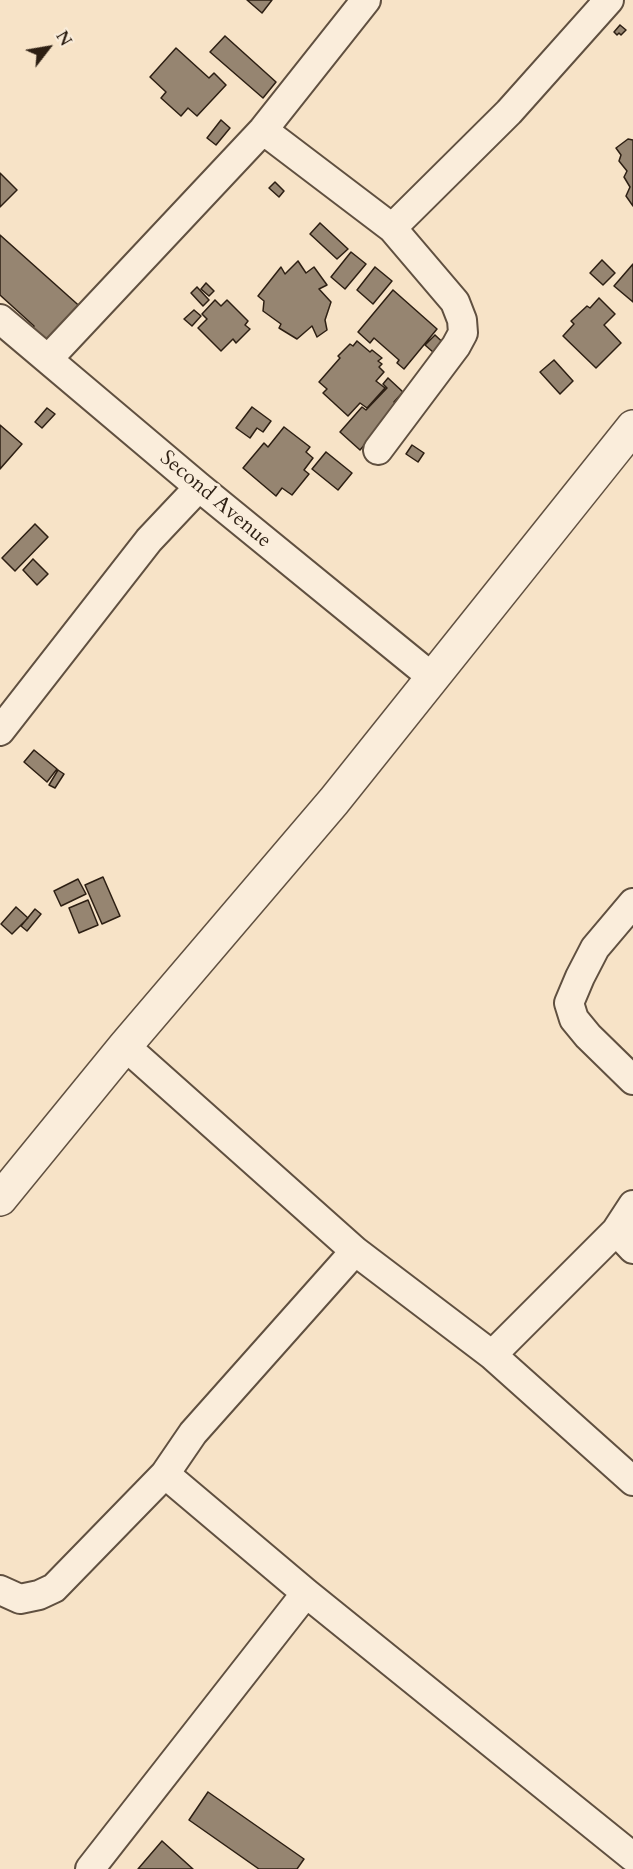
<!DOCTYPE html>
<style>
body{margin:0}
#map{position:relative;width:633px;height:1869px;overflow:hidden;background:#f7e3c7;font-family:Cardo,serif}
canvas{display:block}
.north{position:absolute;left:18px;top:18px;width:60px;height:60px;-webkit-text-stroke:4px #faeddb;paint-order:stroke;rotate:59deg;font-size:16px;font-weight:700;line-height:24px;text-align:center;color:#2d1f13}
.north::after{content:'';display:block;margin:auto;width:21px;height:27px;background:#2d1f13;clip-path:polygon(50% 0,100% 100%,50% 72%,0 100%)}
</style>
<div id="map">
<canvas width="633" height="1869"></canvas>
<div class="north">N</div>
</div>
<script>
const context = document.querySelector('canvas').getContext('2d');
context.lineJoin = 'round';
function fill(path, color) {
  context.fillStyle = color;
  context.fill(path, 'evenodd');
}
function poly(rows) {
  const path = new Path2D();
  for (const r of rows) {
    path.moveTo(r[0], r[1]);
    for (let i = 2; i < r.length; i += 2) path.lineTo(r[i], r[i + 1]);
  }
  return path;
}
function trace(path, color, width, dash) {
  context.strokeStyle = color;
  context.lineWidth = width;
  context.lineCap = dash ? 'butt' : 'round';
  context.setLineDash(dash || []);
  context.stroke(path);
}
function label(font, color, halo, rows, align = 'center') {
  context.font = font + ' Cardo,serif';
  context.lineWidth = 6;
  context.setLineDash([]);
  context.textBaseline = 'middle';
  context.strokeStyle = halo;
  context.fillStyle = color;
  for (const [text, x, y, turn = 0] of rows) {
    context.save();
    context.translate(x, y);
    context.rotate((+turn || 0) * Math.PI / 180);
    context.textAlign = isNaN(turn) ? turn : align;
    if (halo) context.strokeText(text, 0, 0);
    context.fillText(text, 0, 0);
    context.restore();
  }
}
const building = poly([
 [247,0,272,0,262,13,247,0],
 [620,25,626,30,621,35,619,33,617,35,614,32,620,25],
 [225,36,276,82,263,98,210,52,225,36],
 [176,48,209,78,214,73,226,85,197,116,188,108,181,116,161,98,166,92,150,77,176,48],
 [221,120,230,128,216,145,207,138,221,120],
 [628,139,633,140,633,206,626,196,630,187,624,177,627,171,619,161,621,155,616,148,628,139],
 [0,173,17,190,0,207,0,173],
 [275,182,284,191,279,197,269,188,275,182],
 [320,223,348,249,337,259,310,234,320,223],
 [0,235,85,311,44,347,29,333,34,326,0,295,0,235],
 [351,252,366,264,345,289,331,277,351,252],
 [602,260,615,273,603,285,590,273,602,260],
 [298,261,306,273,314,267,327,285,319,289,331,302,325,320,327,330,317,337,312,326,297,339,279,328,281,324,263,311,264,301,258,296,281,267,285,274,298,261],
 [633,264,633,302,614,286,633,264],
 [375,267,392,281,373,304,357,290,375,267],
 [206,283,214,291,209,296,201,289,206,283],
 [197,287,209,300,203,306,191,293,197,287],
 [393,290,437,329,404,369,397,363,399,360,374,338,370,343,358,332,393,290],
 [599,298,615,314,604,325,621,343,596,368,563,336,574,324,571,321,587,306,590,308,599,298],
 [215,300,221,306,227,300,248,321,245,325,250,329,236,343,233,339,221,351,198,328,207,319,202,314,215,300],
 [194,310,201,316,192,326,184,319,194,310],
 [435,335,451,350,442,360,425,345,435,335],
 [357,341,370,352,372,350,382,358,378,361,382,364,379,367,384,372,376,381,385,388,367,408,360,403,348,416,323,393,327,389,319,382,340,358,338,356,350,344,353,346,357,341],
 [554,360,573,381,560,394,540,372,554,360],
 [388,378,403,392,394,402,399,406,360,450,340,432,362,407,366,410,387,388,383,384,388,378],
 [252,407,271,421,263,432,257,428,250,438,236,428,252,407],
 [47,408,55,414,42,428,35,422,47,408],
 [0,425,22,444,0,469,0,425],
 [284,427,310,447,306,452,313,458,304,470,309,474,292,495,282,488,276,496,243,468,264,443,268,447,284,427],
 [412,445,424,453,418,462,406,454,412,445],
 [326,452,352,473,338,490,312,469,326,452],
 [35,524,48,537,15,571,2,558,35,524],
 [33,559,48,574,37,585,23,570,33,559],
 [34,750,57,769,47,782,24,762,34,750],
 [58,770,64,774,55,788,49,785,58,770],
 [103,877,120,916,102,924,85,885,103,877],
 [78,879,86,894,61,906,54,891,78,879],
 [88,900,98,925,79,933,69,908,88,900],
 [16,907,28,918,12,934,1,924,16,907],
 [35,909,41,914,27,931,21,926,35,909],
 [208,1792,304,1859,297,1869,259,1869,189,1820,208,1792],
 [162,1841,193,1869,138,1869,162,1841]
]);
const minor = poly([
 [263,130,392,228,455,302,462,320,463,333,456,346,378,450],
 [392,228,509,112,609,0],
 [0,319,199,487,433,678],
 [48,359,263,130,366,0],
 [0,731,149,540,199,487],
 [633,903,595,948,580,977,569,1003,574,1019,588,1036,633,1080],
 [125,1046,355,1251,492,1355,633,1481],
 [616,1231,633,1249],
 [355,1251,193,1433,165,1474,306,1593,633,1857],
 [492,1355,616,1231,633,1205],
 [0,1590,20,1599,39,1595,54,1588,165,1474],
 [90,1869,306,1593]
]);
const tertiary = poly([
 [0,1199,125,1046,334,801,633,427]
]);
const streetNames = [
 ["Second Avenue",215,500,40]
];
fill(building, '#968571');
trace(building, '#2d1f13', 1.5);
trace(minor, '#605040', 32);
trace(tertiary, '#605040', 36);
trace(minor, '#faeddb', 28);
trace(tertiary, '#faeddb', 33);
label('21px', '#2d1f13', '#faeddb', streetNames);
</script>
